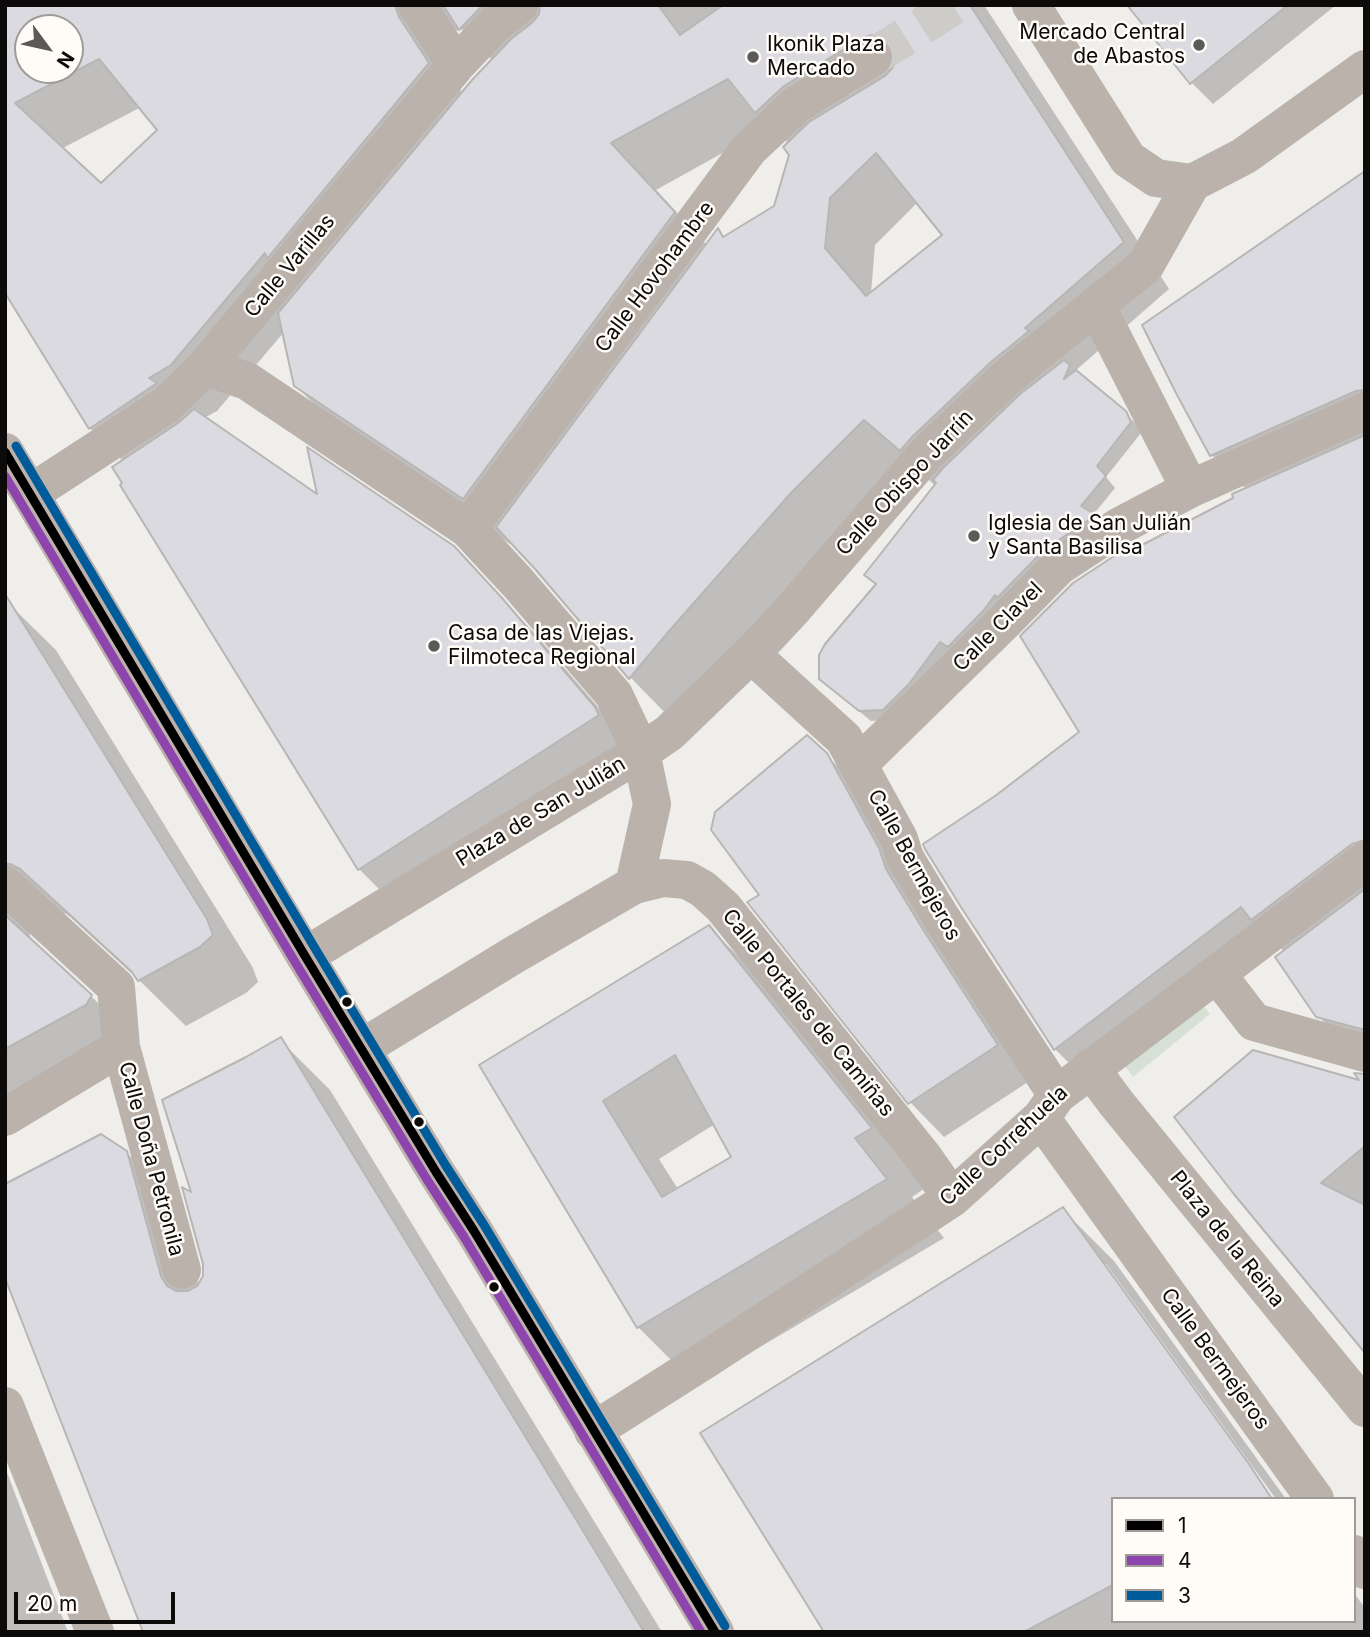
<!DOCTYPE html>
<meta charset="utf-8">
<style>
body{margin:0}
#map{position:relative;width:1370px;height:1637px;overflow:hidden;background:#f0eeeb;font-family:Inter,sans-serif}
canvas{display:block}
.frame{position:absolute;inset:0;border:7px solid #0c0b0a;pointer-events:none}
.legend{position:absolute;left:1111px;top:1497px;width:245px;height:126px;box-sizing:border-box;background:#fffbf7;border:2px solid #9e9b98;margin:0;padding:9px 12px;list-style:none;font-size:21px;color:#0c0b0a}
.legend li{display:flex;align-items:center;gap:14px;height:35px}
.legend b{width:35px;border:2px solid #9e9b98}
.north{position:absolute;left:14px;top:14px;width:70px;height:70px;box-sizing:border-box;background:#fffbf7;border:2px solid #9e9b98;border-radius:50%;rotate:123deg;font-size:19px;font-weight:700;line-height:28px;text-align:center;color:#0c0b0a}
.north::after{content:'';display:block;margin:auto;width:24px;height:32px;background:#5c5a59;clip-path:polygon(50% 0,100% 100%,50% 72%,0 100%)}
.scale{position:absolute;left:14px;top:1592px;width:161px;height:32px;box-sizing:border-box;border:4px solid #0c0b0a;border-top:0;padding-left:9px;font-size:21px;line-height:24px;white-space:nowrap;color:#0c0b0a;-webkit-text-stroke:5px #fffbf7;paint-order:stroke}
</style>
<div id="map">
<canvas width="1370" height="1637"></canvas>
<div class="frame"></div>
<ul class="legend">
<li><b style="height:9px;background:#000"></b>1</li>
<li><b style="height:9px;background:#8e44ad"></b>4</li>
<li><b style="height:9px;background:#005b9a"></b>3</li>
</ul>
<div class="north">N</div>
<div class="scale">20 m</div>
</div>
<script>
const context = document.querySelector('canvas').getContext('2d');
context.lineJoin = 'round';
function fill(path, color) {
  context.fillStyle = color;
  context.fill(path, 'evenodd');
}
function poly(rows) {
  const path = new Path2D();
  for (const r of rows) {
    path.moveTo(r[0], r[1]);
    for (let i = 2; i < r.length; i += 2) path.lineTo(r[i], r[i + 1]);
  }
  return path;
}
function trace(path, color, width, dash) {
  context.strokeStyle = color;
  context.lineWidth = width;
  context.lineCap = dash ? 'butt' : 'round';
  context.setLineDash(dash || []);
  context.stroke(path);
}
function label(font, color, halo, rows, align = 'center') {
  context.font = font + ' Inter,sans-serif';
  context.lineWidth = 5;
  context.setLineDash([]);
  context.textBaseline = 'middle';
  context.strokeStyle = halo;
  context.fillStyle = color;
  for (const [text, x, y, turn = 0] of rows) {
    context.save();
    context.translate(x, y);
    context.rotate((+turn || 0) * Math.PI / 180);
    context.textAlign = isNaN(turn) ? turn : align;
    if (halo) context.strokeText(text, 0, 0);
    context.fillText(text, 0, 0);
    context.restore();
  }
}
const green = poly([
 [1201,1003,1210,1014,1133,1077,1124,1065]
]);
const shadow = poly([
 [5,5,984,5,1169,289,1075,371,1124,412,1136,424,1141,433,1106,477,1115,488,1093,515,1105,527,894,720,871,721,832,689,821,678,936,486,911,465,676,724,631,678,512,541,510,544,342,432,295,385,284,332,217,411,204,418,319,498,453,547,536,635,630,744,394,904,359,869,123,461,90,428,5,289],
 [28,28,70,28,70,70,28,70],
 [461,29,493,61,463,94,444,65,451,33],
 [141,107,159,130,101,185,61,149],
 [771,126,789,144,791,155,775,207,725,238,718,231,707,245,656,190],
 [918,202,945,235,871,294,875,245],
 [1129,5,1336,5,1213,104,1192,83],
 [1365,172,1365,1057,1357,1055,1317,1015,1285,952,1279,946,1094,1088,1055,1049,996,798,1081,732,1142,547,1236,498,1247,490,1212,455],
 [9,604,56,650,253,968,258,982,246,993,186,1026,143,984,68,915,57,910,30,927,30,940,91,996,138,1043,5,1120,5,606],
 [825,754,861,789,1031,1080,944,1137,910,1102,762,895],
 [709,927,767,985,928,1186,912,1197,944,1238,696,1385,638,1327,482,1065],
 [715,1124,733,1157,678,1189,659,1159],
 [280,1040,330,1090,662,1632,145,1632,126,1152,176,1203,199,1286,205,1277,205,1264,194,1197],
 [1365,1076,1365,1350,1234,1192,1363,1083],
 [1062,1209,1114,1261,1286,1499,1276,1499,1106,1264,1102,1264,1113,1499,1113,1621,1354,1621,1354,1593,1365,1608,1365,1632,826,1632],
 [5,1467,28,1528,68,1632,5,1632]
]);
const building = poly([
 [5,5,395,5,399,17,429,63,267,259,265,253,171,365,149,378,157,383,89,429,5,293,5,5],
 [28,28,70,28,70,70,28,70,28,28],
 [99,59,157,130,101,183,15,103,99,59],
 [443,5,483,5,459,30,443,5],
 [540,5,658,5,680,35,723,5,970,5,1124,242,1025,328,1029,331,991,362,912,437,900,451,864,420,791,493,670,630,629,679,535,569,496,527,718,228,723,237,774,206,789,155,783,147,809,122,885,76,893,67,895,56,891,45,883,37,872,35,862,38,784,86,755,113,728,79,611,143,675,212,463,499,294,386,278,313,472,80,511,39,533,22,539,14,540,5],
 [876,153,942,235,866,296,825,248,830,198,876,153],
 [1127,5,1288,5,1190,84,1127,5],
 [1365,171,1365,390,1356,391,1210,456,1177,395,1142,325,1365,171],
 [1064,360,1070,365,1064,379,1076,370,1126,411,1131,422,1097,466,1106,476,1081,506,1096,515,1044,550,997,598,995,595,983,611,948,647,940,642,909,684,883,710,859,711,819,679,819,655,825,644,876,584,864,575,936,483,933,480,943,468,1020,394,1064,360],
 [194,409,317,494,307,447,454,546,502,598,595,707,599,715,358,870,120,485,122,483,112,467,178,423,194,409],
 [1365,435,1365,840,1352,844,1251,920,1241,907,1054,1050,961,907,925,849,923,844,995,796,1079,732,1020,636,1073,583,1131,545,1137,542,1142,545,1233,498,1232,494,1365,435],
 [5,594,207,919,213,935,200,947,138,981,131,971,20,869,10,864,5,864,5,594],
 [807,735,827,753,879,848,886,869,924,931,998,1045,908,1104,747,902,759,895,711,830,715,812,807,735],
 [1365,889,1365,1030,1316,1017,1275,957,1365,889],
 [5,915,92,995,86,1005,5,1049,5,915],
 [709,925,872,1128,855,1138,887,1179,637,1328,479,1065,709,925],
 [675,1055,731,1157,662,1197,603,1101,675,1055],
 [281,1037,588,1539,644,1632,143,1632,5,1278,5,1184,101,1134,127,1151,161,1276,167,1286,176,1291,188,1291,197,1286,203,1276,203,1264,182,1187,191,1192,162,1100,246,1057,281,1037],
 [1253,1050,1359,1080,1354,1073,1365,1074,1365,1146,1321,1183,1365,1205,1365,1353,1233,1193,1174,1117,1253,1050],
 [1063,1207,1249,1464,1272,1499,1113,1499,1113,1585,1024,1632,824,1632,700,1433,1063,1207]
]);
const minorTunnel = poly([
 [873,57,955,5]
]);
const minor = poly([
 [417,5,456,65],
 [1031,5,1128,159,1156,178,1192,183,1244,156,1365,69],
 [1096,305,1190,489],
 [205,367,247,381,468,529,518,583,614,695,641,752,652,804,634,885],
 [31,493,166,405,205,367,456,65,496,23,519,5],
 [468,529,749,149,796,105,873,57],
 [751,654,844,739,899,839,905,858,942,919,1057,1095],
 [858,765,1005,621,1059,566,1120,526,1190,489,1365,411],
 [5,885,116,987,121,1047,182,1270],
 [305,956,641,752,669,733,751,654,792,610,927,453,1006,378,1145,266,1192,183],
 [1217,974,1254,1022,1365,1053],
 [362,1048,512,956,634,885,663,878,687,880,703,889,723,907,924,1158,952,1198],
 [1090,1068,1117,1104,1365,1408],
 [5,1117,121,1047],
 [1041,1118,1315,1499],
 [5,1406,95,1632],
 [593,1431,708,1358,952,1198,1041,1118,1057,1095,1365,861],
 [1354,1554,1365,1570]
]);
const major = poly([
 [5,452,305,956,436,1172,474,1231,715,1632]
]);
const bus1 = poly([
 [5,452,305,956,436,1172,474,1231,715,1632]
]);
const bus2 = poly([
 [5,476,295,962,426,1178,464,1237,701,1632]
]);
const bus3 = poly([
 [16,446,316,950,446,1166,484,1225,725,1626]
]);
const markers = [
 [1199,45,7,"#5c5a59"],
 [753,57,7,"#5c5a59"],
 [974,536,7,"#5c5a59"],
 [434,646,7,"#5c5a59"],
 [347,1002,6,"#0c0b0a"],
 [419,1122,6,"#0c0b0a"],
 [494,1287,6,"#0c0b0a"]
];
const poiNames = [
 ["Mercado Central",1185,33,"right"],
 ["de Abastos",1185,57,"right"],
 ["Ikonik Plaza",767,45],
 ["Mercado",767,69],
 ["Iglesia de San Julián",988,524],
 ["y Santa Basilisa",988,548],
 ["Casa de las Viejas.",448,634],
 ["Filmoteca Regional",448,658]
];
const streetNames = [
 ["Calle Varillas",290,266,-50],
 ["Calle Hovohambre",655,277,-53],
 ["Calle Obispo Jarrín",905,483,-47],
 ["Calle Clavel",998,627,-45],
 ["Plaza de San Julián",541,812,-31],
 ["Calle Bermejeros",914,865,61],
 ["Calle Portales de Camiñas",808,1013,51],
 ["Calle Correhuela",1004,1146,-43],
 ["Calle Doña Petronila",151,1159,75],
 ["Plaza de la Reina",1227,1239,51],
 ["Calle Bermejeros",1215,1359,54]
];
fill(green, '#d7e0d5');
fill(shadow, '#0003');
fill(building, '#dadae0');
trace(building, '#b7b6b5', 2);
trace(minorTunnel, '#ceccc9', 38, [38, 19]);
trace(minor, '#bbb2ab', 38);
trace(major, '#bdb2ab', 38);
trace(bus1, '#000', 9);
trace(bus2, '#8e44ad', 9);
trace(bus3, '#005b9a', 9);
for (const [x, y, r, color] of markers) {
  const dot = new Path2D();
  dot.arc(x, y, r, 0, 2 * Math.PI);
  context.fillStyle = color;
  context.fill(dot);
  trace(dot, '#fffbf7', 2.5);
}
label('21px', '#0c0b0a', '#fffbf7', poiNames, 'left');
label('21px', '#0c0b0a', '#fffbf7', streetNames);
</script>
